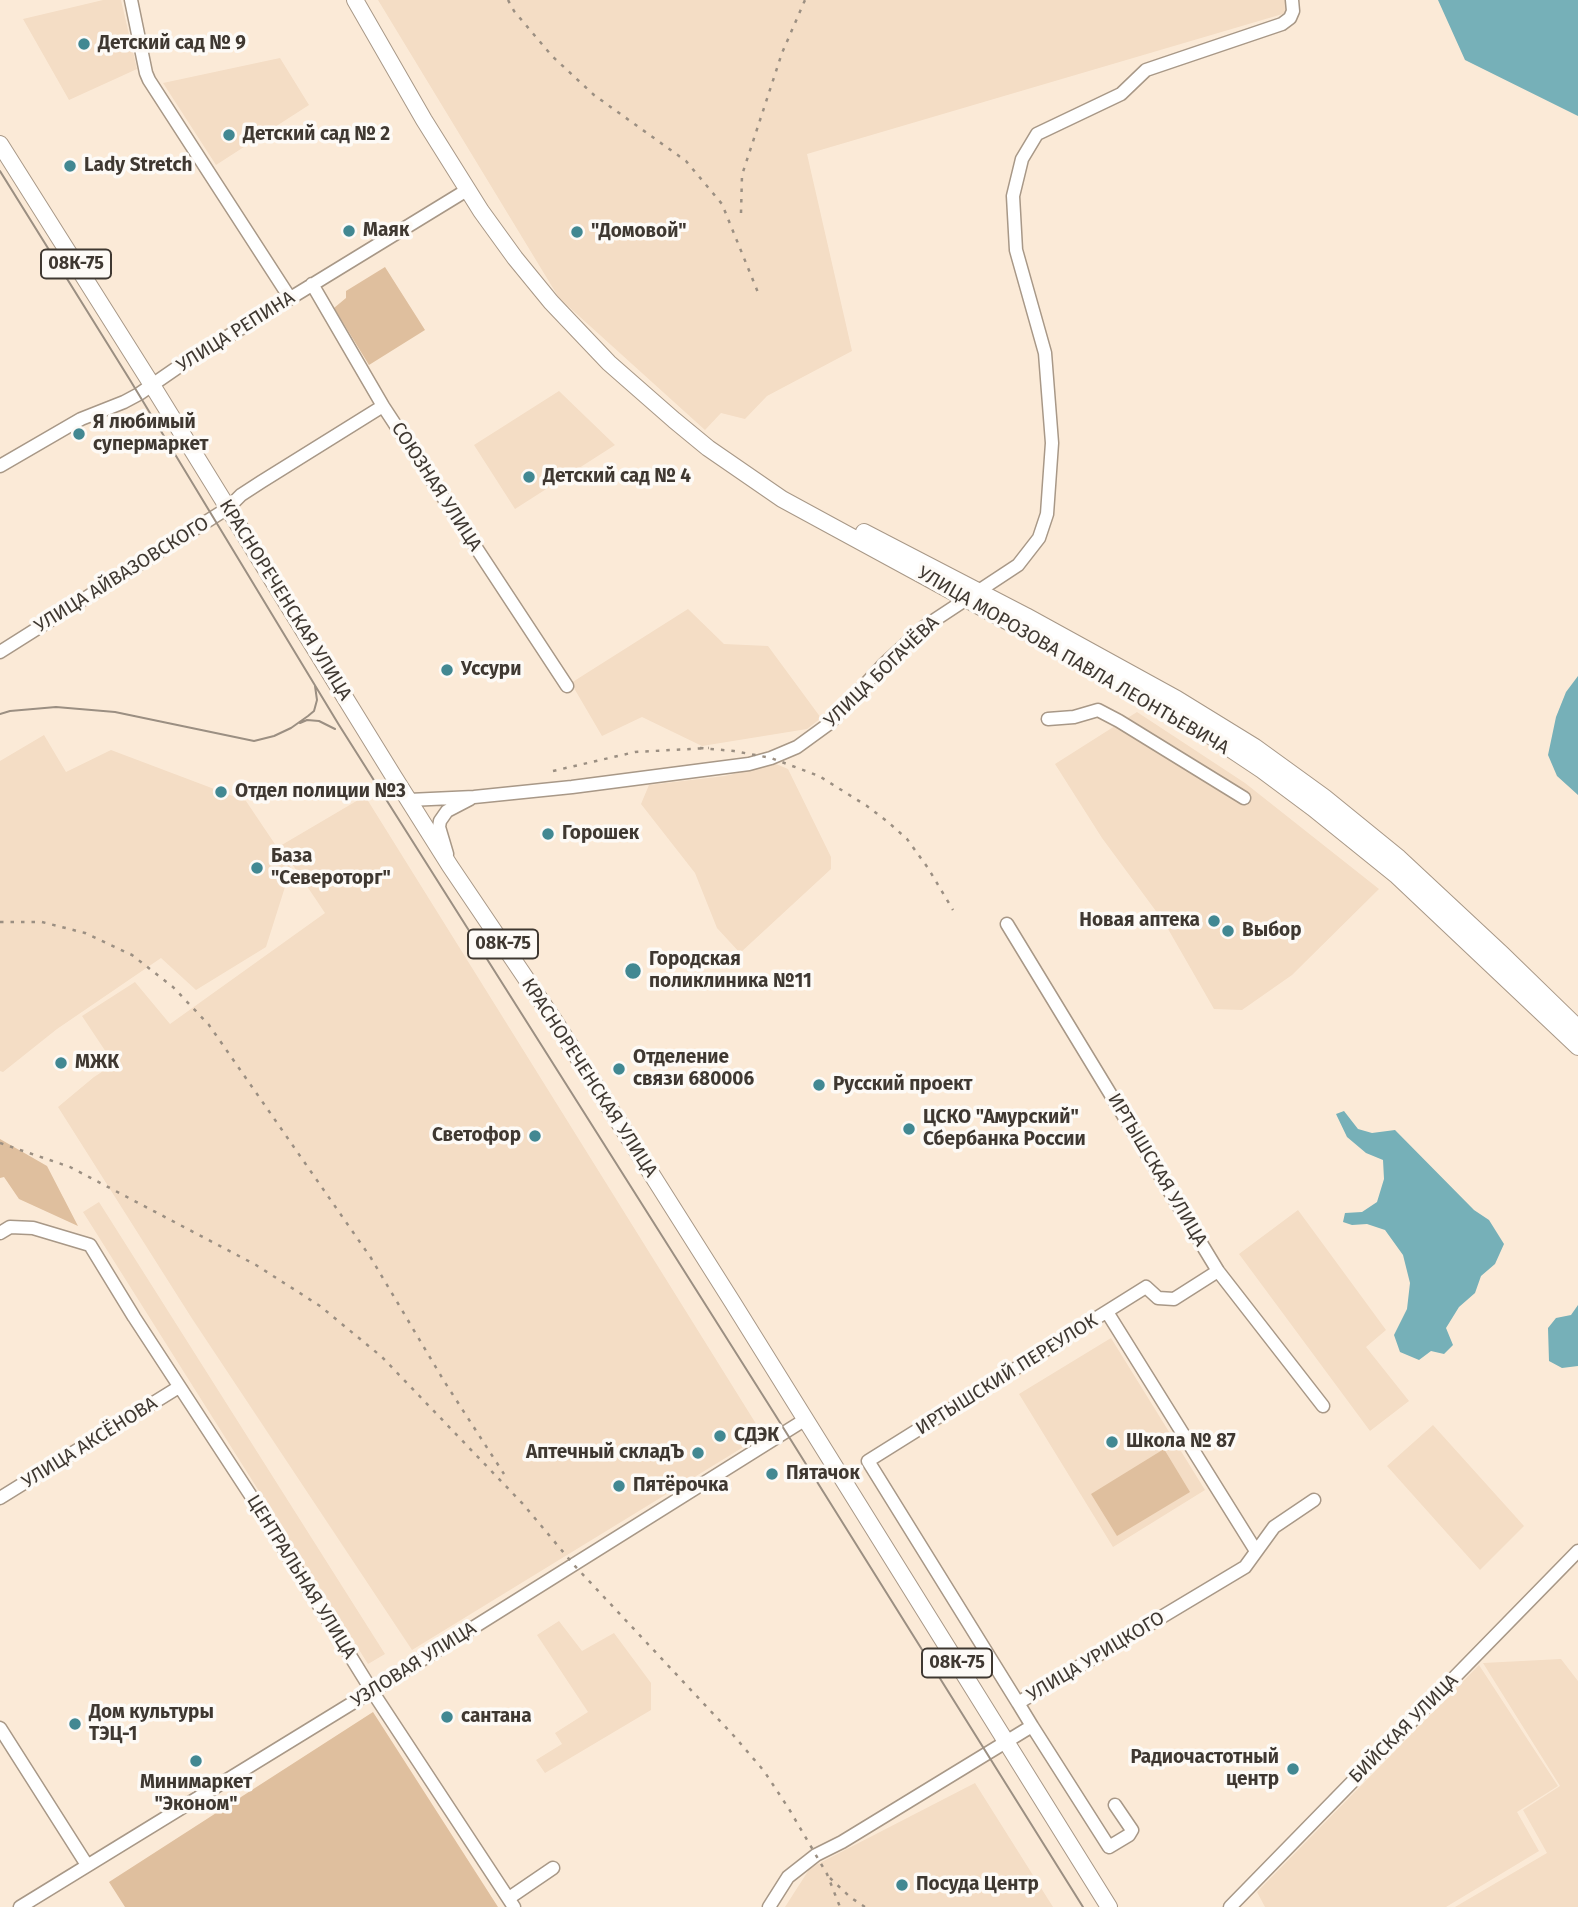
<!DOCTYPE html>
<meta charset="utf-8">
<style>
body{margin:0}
canvas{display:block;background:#fbead7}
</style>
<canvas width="1578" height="1907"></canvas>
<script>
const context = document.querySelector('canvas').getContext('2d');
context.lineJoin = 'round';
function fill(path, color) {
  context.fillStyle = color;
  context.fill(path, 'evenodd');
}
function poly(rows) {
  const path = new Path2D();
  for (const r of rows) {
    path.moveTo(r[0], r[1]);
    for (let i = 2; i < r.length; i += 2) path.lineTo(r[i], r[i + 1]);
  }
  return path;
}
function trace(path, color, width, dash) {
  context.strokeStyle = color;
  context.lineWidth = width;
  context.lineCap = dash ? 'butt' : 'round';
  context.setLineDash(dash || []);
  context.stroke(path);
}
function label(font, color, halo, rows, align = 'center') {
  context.font = font + ' "Fira Sans",sans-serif';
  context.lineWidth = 7;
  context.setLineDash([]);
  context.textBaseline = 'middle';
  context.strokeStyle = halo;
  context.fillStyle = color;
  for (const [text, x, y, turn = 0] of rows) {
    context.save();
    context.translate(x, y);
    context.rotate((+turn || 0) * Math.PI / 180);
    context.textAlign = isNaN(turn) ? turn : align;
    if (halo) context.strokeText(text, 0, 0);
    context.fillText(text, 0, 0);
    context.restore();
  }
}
const built = poly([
 [103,0,121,0,137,69,69,100,23,19],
 [378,0,1288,0,1286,13,807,154,852,351,767,396,745,419,721,413,705,430,559,298],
 [280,58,309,105,216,165,163,83],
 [559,391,615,445,515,509,474,445],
 [688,609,724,644,768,646,821,718,807,729,702,746,642,717,602,736,571,683],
 [1137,712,1245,783,1379,889,1292,975,1242,1010,1214,1009,1164,922,1102,838,1055,764],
 [44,735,66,772,111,750,246,801,291,868,266,947,196,990,161,958,57,1029,3,1072,0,1071,0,761],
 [776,764,788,769,831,857,831,869,740,953,717,928,695,873,641,804,649,785,725,776],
 [365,796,763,1435,412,1650,191,1317,58,1107,94,1077,114,1064,82,1016,135,982,170,1024,325,913,280,846],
 [99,1202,385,1654,368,1664,83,1212],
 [1298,1210,1386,1330,1366,1347,1409,1401,1370,1431,1239,1254],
 [1111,1338,1205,1490,1113,1547,1019,1394],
 [1433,1425,1524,1526,1480,1570,1387,1466],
 [559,1621,582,1651,614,1633,651,1683,651,1710,545,1773,536,1760,562,1744,555,1733,588,1712,537,1635],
 [1561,1659,1578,1681,1578,1907,1455,1907,1547,1853,1523,1810,1560,1786,1483,1663],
 [1479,1665,1558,1786,1517,1812,1539,1851,1446,1907,1265,1907,1257,1892],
 [975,1783,1053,1907,785,1907,810,1868]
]);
const green = poly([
 [385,267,425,330,369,365,334,308,346,298,346,291],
 [0,1139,47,1166,78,1226,19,1199,4,1177,0,1178],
 [1164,1449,1190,1492,1117,1536,1091,1494],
 [373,1712,498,1907,125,1907,109,1882]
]);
const water = poly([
 [1438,0,1578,0,1578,116,1465,60],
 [1578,676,1578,795,1557,776,1548,755,1556,717,1566,692],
 [1344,1111,1358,1129,1372,1133,1395,1130,1474,1210,1489,1220,1504,1244,1495,1264,1481,1276,1475,1293,1459,1307,1446,1328,1453,1345,1444,1354,1431,1351,1419,1360,1400,1352,1394,1335,1407,1309,1410,1283,1403,1255,1385,1230,1367,1224,1352,1225,1343,1222,1345,1213,1362,1212,1377,1202,1384,1179,1383,1160,1366,1153,1347,1137,1336,1114],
 [1578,1305,1578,1366,1562,1368,1549,1361,1548,1328,1556,1318,1571,1315]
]);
const minor = poly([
 [131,0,146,73,149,80,290,298],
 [312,284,383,406,567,686],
 [0,466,81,419,124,402,139,394,181,365,467,190],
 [0,652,228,508,241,495,261,482,383,406],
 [1048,719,1074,717,1098,710,1119,721,1244,798],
 [409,800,474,797,572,787,749,764,771,758,797,747,830,723,883,665,924,627,1018,565,1039,538,1047,514,1052,443,1045,353,1016,250,1013,196,1022,159,1037,134,1121,94,1146,70,1282,24,1290,18,1293,11,1292,0],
 [447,854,439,827,440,821,447,811,470,799],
 [1007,924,1218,1271,1323,1406],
 [0,1233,10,1227,33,1228,90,1245,134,1317,253,1499,372,1691,514,1907],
 [1107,1312,1256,1551],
 [0,1498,179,1387],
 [1018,1703,868,1461,1146,1287,1158,1298,1174,1299,1218,1271],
 [1032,1726,1109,1847,1129,1835,1132,1830,1115,1805],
 [0,1728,87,1865],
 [509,1898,553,1868],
 [20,1907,372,1691,806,1419],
 [769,1907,788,1877,816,1855,842,1842,1032,1726,1018,1703,1245,1567,1274,1527,1314,1500],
 [1230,1907,1578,1551]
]);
const major = poly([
 [355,0,424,120,481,211,515,258,551,302,609,363,674,420,708,448,782,499,1093,668,1205,732,1262,770,1313,808,1396,875,1578,1047],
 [0,144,152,385,394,777,450,866,556,1023,733,1303,1109,1907],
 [864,532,1026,616,1177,699,1255,747,1324,797,1399,858,1502,954,1578,1028]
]);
const tram = poly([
 [0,171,130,380,339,725,774,1413,1083,1907],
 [0,714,10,711,56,707,115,712,254,741,274,736,291,728,308,716,314,711,317,700,315,686],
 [300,723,307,720,319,721,335,729]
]);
const rail = poly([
 [508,0,514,11,552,56,594,95,686,161,722,204,759,295],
 [741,213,742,175,782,53,805,0],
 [700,748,734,751,771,758,819,776,867,806,888,822,907,839,928,868,953,910],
 [553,771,635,752,709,748],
 [0,922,42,922,85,933,132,955,173,987,209,1025,371,1258,444,1381,504,1474],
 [0,1143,70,1167,256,1265,320,1306,382,1357,523,1504,574,1565,734,1736,764,1771,789,1809,827,1874,840,1907],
 [830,1878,850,1897,865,1907]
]);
const markers = [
 [84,44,7,"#428892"],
 [229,135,7,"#428892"],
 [70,166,7,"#428892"],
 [349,231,7,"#428892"],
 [577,232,7,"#428892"],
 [79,434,7,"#428892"],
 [529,477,7,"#428892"],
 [447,670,7,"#428892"],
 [221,792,7,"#428892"],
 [548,834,7,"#428892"],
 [257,868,7,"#428892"],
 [1214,921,7,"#428892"],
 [1228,931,7,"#428892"],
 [633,971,9,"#428892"],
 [61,1063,7,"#428892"],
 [619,1069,7,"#428892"],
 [819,1085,7,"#428892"],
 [909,1129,7,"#428892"],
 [535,1136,7,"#428892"],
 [720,1436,7,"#428892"],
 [1112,1442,7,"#428892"],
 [698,1453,7,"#428892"],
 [772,1474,7,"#428892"],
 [619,1486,7,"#428892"],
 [447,1717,7,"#428892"],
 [75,1724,7,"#428892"],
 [196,1761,7,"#428892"],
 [1293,1769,7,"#428892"],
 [902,1885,7,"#428892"]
];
const shields = [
 [76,264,70],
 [503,944,70],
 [957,1663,70]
];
const shieldNames = [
 ["08К-75",76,264],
 ["08К-75",503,944],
 ["08К-75",957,1663]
];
const poiNames = [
 ["Детский сад № 9",98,44],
 ["Детский сад № 2",243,135],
 ["Lady Stretch",84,166],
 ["Маяк",363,231],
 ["\"Домовой\"",591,232],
 ["Я любимый",93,423],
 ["супермаркет",93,445],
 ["Детский сад № 4",543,477],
 ["Уссури",461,670],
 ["Отдел полиции №3",235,792],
 ["Горошек",562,834],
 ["База",271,857],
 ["\"Североторг\"",271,879],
 ["Новая аптека",1200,921,"right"],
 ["Выбор",1242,931],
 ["Городская",649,960],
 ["поликлиника №11",649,982],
 ["Отделение",633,1058],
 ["связи 680006",633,1080],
 ["МЖК",75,1063],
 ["Русский проект",833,1085],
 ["ЦСКО \"Амурский\"",923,1118],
 ["Сбербанка России",923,1140],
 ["Светофор",521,1136,"right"],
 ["СДЭК",734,1436],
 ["Школа № 87",1126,1442],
 ["Аптечный складЪ",684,1453,"right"],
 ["Пятачок",786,1474],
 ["Пятёрочка",633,1486],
 ["Дом культуры",89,1713],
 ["ТЭЦ-1",89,1735],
 ["сантана",461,1717],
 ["Радиочастотный",1279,1758,"right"],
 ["центр",1279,1780,"right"],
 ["Минимаркет",196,1783,"center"],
 ["\"Эконом\"",196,1805,"center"],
 ["Посуда Центр",916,1885]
];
const streetNames = [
 ["УЛИЦА РЕПИНА",236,332,-32],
 ["СОЮЗНАЯ УЛИЦА",436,487,57],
 ["УЛИЦА АЙВАЗОВСКОГО",122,575,-32],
 ["КРАСНОРЕЧЕНСКАЯ УЛИЦА",285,600,58],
 ["УЛИЦА МОРОЗОВА ПАВЛА ЛЕОНТЬЕВИЧА",1073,661,30],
 ["УЛИЦА БОГАЧЁВА",882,672,-44],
 ["КРАСНОРЕЧЕНСКАЯ УЛИЦА",589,1078,57],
 ["ИРТЫШСКАЯ УЛИЦА",1157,1170,59],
 ["ИРТЫШСКИЙ ПЕРЕУЛОК",1007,1375,-32],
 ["УЛИЦА АКСЁНОВА",90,1443,-32],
 ["ЦЕНТРАЛЬНАЯ УЛИЦА",301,1577,58],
 ["УЛИЦА УРИЦКОГО",1096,1657,-31],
 ["УЗЛОВАЯ УЛИЦА",414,1665,-32],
 ["БИЙСКАЯ УЛИЦА",1404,1729,-45]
];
fill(built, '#f4ddc5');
fill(green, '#dfbf9e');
fill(water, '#76b0b8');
trace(minor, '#a89887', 15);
trace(major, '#a89887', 18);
trace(minor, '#fff', 12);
trace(major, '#fff', 16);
trace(tram, '#9b8f82', 2);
trace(rail, '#9b8f82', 2.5, [3.5, 7]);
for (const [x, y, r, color] of markers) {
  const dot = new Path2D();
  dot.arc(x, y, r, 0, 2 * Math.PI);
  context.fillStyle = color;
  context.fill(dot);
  trace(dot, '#fdfaf6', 2.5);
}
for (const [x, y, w] of shields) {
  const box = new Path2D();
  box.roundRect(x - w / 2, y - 14.5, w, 29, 5);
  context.fillStyle = '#fdfaf6';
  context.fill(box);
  trace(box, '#3f3831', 2);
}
label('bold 18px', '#3f3831', null, shieldNames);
label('bold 19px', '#3f3831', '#fdfaf6', poiNames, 'left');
label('19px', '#3f3831', '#fdfaf6', streetNames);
</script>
